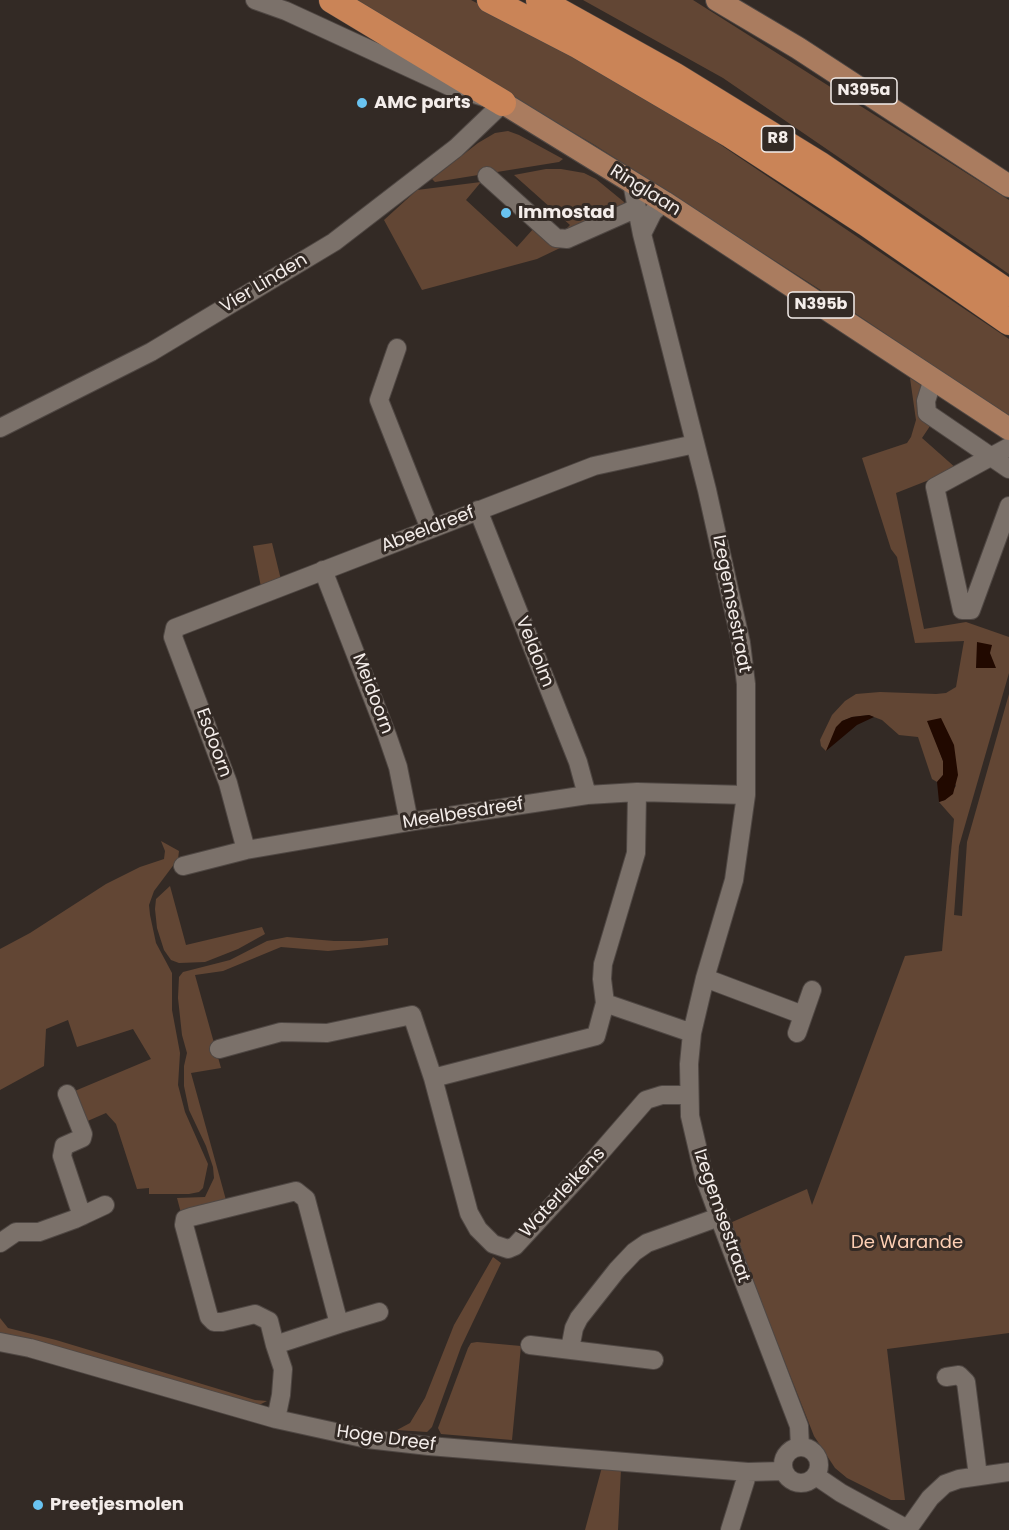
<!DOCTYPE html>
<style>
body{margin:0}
canvas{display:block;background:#332a25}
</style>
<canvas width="1009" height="1530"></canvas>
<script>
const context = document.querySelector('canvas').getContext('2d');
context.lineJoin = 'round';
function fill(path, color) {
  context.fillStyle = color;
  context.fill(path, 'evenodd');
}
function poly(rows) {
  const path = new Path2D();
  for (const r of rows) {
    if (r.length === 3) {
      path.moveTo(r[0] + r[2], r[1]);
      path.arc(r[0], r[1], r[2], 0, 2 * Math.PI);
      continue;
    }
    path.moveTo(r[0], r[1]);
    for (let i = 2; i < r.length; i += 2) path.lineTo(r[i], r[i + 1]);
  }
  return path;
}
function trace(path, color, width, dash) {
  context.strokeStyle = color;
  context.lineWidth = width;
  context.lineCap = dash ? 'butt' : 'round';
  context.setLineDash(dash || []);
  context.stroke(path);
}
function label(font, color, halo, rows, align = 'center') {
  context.font = font + ' Poppins,sans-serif';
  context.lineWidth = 6;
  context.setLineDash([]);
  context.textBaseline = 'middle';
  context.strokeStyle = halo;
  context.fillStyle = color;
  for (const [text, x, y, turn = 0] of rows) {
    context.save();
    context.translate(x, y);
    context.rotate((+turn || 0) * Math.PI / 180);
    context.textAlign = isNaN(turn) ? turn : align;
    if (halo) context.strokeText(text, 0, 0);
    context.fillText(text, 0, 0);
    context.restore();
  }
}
const green = poly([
 [347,0,471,0,564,49,654,100,1009,339,1009,417,822,291,593,144],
 [583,0,693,0,1009,200,1009,274,723,78],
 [508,131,519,135,563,159,559,162,435,182,432,179,478,143,495,133],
 [546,169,561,169,584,173,596,179,624,202,623,210,563,232,570,225,514,175],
 [481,182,466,200,517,247,534,228,560,248,537,259,422,290,384,220,417,190],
 [910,378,924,387,932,423,922,438,957,469,896,493,924,629,966,622,1009,637,1009,673,959,846,954,915,962,916,967,842,1009,694,1009,1333,887,1349,905,1500,891,1500,847,1478,835,1468,814,1436,730,1223,807,1189,812,1205,905,956,942,951,954,819,939,802,945,800,956,786,938,747,943,761,943,775,937,782,932,779,918,737,899,735,882,720,874,717,869,715,852,717,842,721,826,751,821,746,820,740,832,715,845,701,856,694,880,692,936,694,946,693,956,687,964,641,915,643,897,557,891,549,862,458,907,443,911,437,916,420],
 [272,543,281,580,261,587,253,546],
 [161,841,179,851,178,859,154,891,149,905,150,915,156,943,172,973,172,1010,180,1053,178,1085,185,1112,208,1164,203,1188,199,1192,189,1194,149,1194,149,1188,137,1189,116,1124,106,1113,83,1123,70,1093,151,1059,133,1029,77,1047,68,1020,46,1029,44,1066,0,1090,0,949,30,933,106,884,140,867,164,859,165,851],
 [170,886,186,945,262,927,265,934,238,949,205,962,179,963,171,960,164,950,157,928,155,909,156,899],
 [287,937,334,941,362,941,388,938,388,945,328,951,281,947,223,971,195,975,221,1068,191,1073,226,1200,181,1213,177,1198,205,1197,214,1178,213,1167,206,1146,189,1110,184,1086,184,1066,187,1053,182,1035,178,998,179,977,183,972,230,960,267,941],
 [493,1257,501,1263,461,1347,432,1427,427,1432,397,1430,410,1423,425,1398,454,1325],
 [0,1318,8,1328,56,1340,255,1400,267,1401,259,1405,0,1333],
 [477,1342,521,1346,512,1440,441,1434,438,1428,468,1348,471,1343],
 [602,1467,621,1469,618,1530,585,1530]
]);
const water = poly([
 [977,642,992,645,990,653,996,668,976,668],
 [869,715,874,717,857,725,826,751,836,727,842,721,852,717],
 [941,718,954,745,958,775,953,794,945,800,939,802,937,782,943,775,943,761,927,721]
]);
const minor = poly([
 [487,176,556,238,567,239,637,208],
 [632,183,642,234,707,490,741,643,746,684,746,795,734,880,705,978,692,1033,689,1064,690,1116,704,1176,719,1217,799,1426,800,1447],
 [642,234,653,212,664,202],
 [397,348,379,400,430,529],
 [933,379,926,401,927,413,1009,469],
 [0,428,151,352,334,242,456,148,503,103,451,87,286,11,255,0],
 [1009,447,935,487,962,610,971,610,1009,506],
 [478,510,578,762,587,795],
 [323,570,387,735,398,767,409,822],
 [246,850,228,783,173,637,175,628,594,466,695,444],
 [183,866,246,850,409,822,587,795,637,792,746,795],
 [705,978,803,1015],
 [605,1003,692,1033],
 [797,1033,812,990],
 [219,1049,281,1032,327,1033,412,1015,433,1078,596,1036,605,1003,602,979,603,964,636,853,637,792],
 [433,1078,469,1213,478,1229,493,1244,508,1249,515,1246,586,1169,646,1100,662,1095,688,1095],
 [67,1094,83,1134,82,1138,64,1146,62,1156,82,1216],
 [0,1243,16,1232,39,1232,75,1219,105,1205],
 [339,1324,379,1312],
 [0,1342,30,1348,276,1419,367,1439,429,1446,748,1472,783,1471],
 [275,1345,339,1324,306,1199,296,1191,191,1217,185,1219,184,1225,209,1317,214,1322,222,1322,255,1314,269,1321,275,1345,283,1369,281,1395,276,1419],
 [530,1345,654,1360],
 [570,1349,574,1328,579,1318,617,1270,634,1252,647,1243,719,1217],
 [946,1377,959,1375,966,1382,978,1476],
 [801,1465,18],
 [816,1476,841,1493,909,1530],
 [908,1529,930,1498,945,1484,959,1479,1009,1472],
 [730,1530,748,1472]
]);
const major = poly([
 [717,0,798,48,1009,186],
 [503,103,664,202,1009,429]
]);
const highway = poly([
 [332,0,503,103],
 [490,0,579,46,731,135,866,223,1009,322],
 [539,0,674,75,819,164,1009,293]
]);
const markers = [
 [362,103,6,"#69c3f1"],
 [506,213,6,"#69c3f1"],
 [38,1505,6,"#69c3f1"]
];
const shields = [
 [864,91,66],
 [778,139,33],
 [821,305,66]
];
const shieldNames = [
 ["N395a",864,91],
 ["R8",778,139],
 ["N395b",821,305]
];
const poiNames = [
 ["AMC parts",374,103],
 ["Immostad",518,213],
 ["Preetjesmolen",50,1505]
];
const streetNames = [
 ["Ringlaan",645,191,32],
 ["Vier Linden",264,284,-31],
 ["Abeeldreef",428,530,-21],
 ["Izegemsestraat",731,604,79],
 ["Veldolm",534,652,68],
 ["Meidoorn",372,694,69],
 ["Esdoorn",213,743,70],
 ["Meelbesdreef",463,814,-9],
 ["Waterleikens",563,1193,-47],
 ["Izegemsestraat",721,1216,71],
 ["Hoge Dreef",386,1439,8]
];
const parkNames = [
 ["De Warande",907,1243]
];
fill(green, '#624634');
fill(water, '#210900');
trace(minor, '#4f4743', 20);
trace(major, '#4f4743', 24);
trace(highway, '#4f4743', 27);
trace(minor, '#7b716a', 18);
trace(major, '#aa7c5f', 22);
trace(highway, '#ca8457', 26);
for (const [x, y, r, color] of markers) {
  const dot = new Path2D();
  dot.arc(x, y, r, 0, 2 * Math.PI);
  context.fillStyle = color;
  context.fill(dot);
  trace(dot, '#332a25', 2);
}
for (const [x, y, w] of shields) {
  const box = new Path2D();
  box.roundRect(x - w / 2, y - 13, w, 26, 4.5);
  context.fillStyle = '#332a25';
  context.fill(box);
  trace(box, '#f4edea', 1.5);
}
label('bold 16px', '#f4edea', null, shieldNames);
label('bold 18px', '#f4edea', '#332a25', poiNames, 'left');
label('18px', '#f4edea', '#332a25', streetNames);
label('18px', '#fdcfb4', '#332a25', parkNames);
</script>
